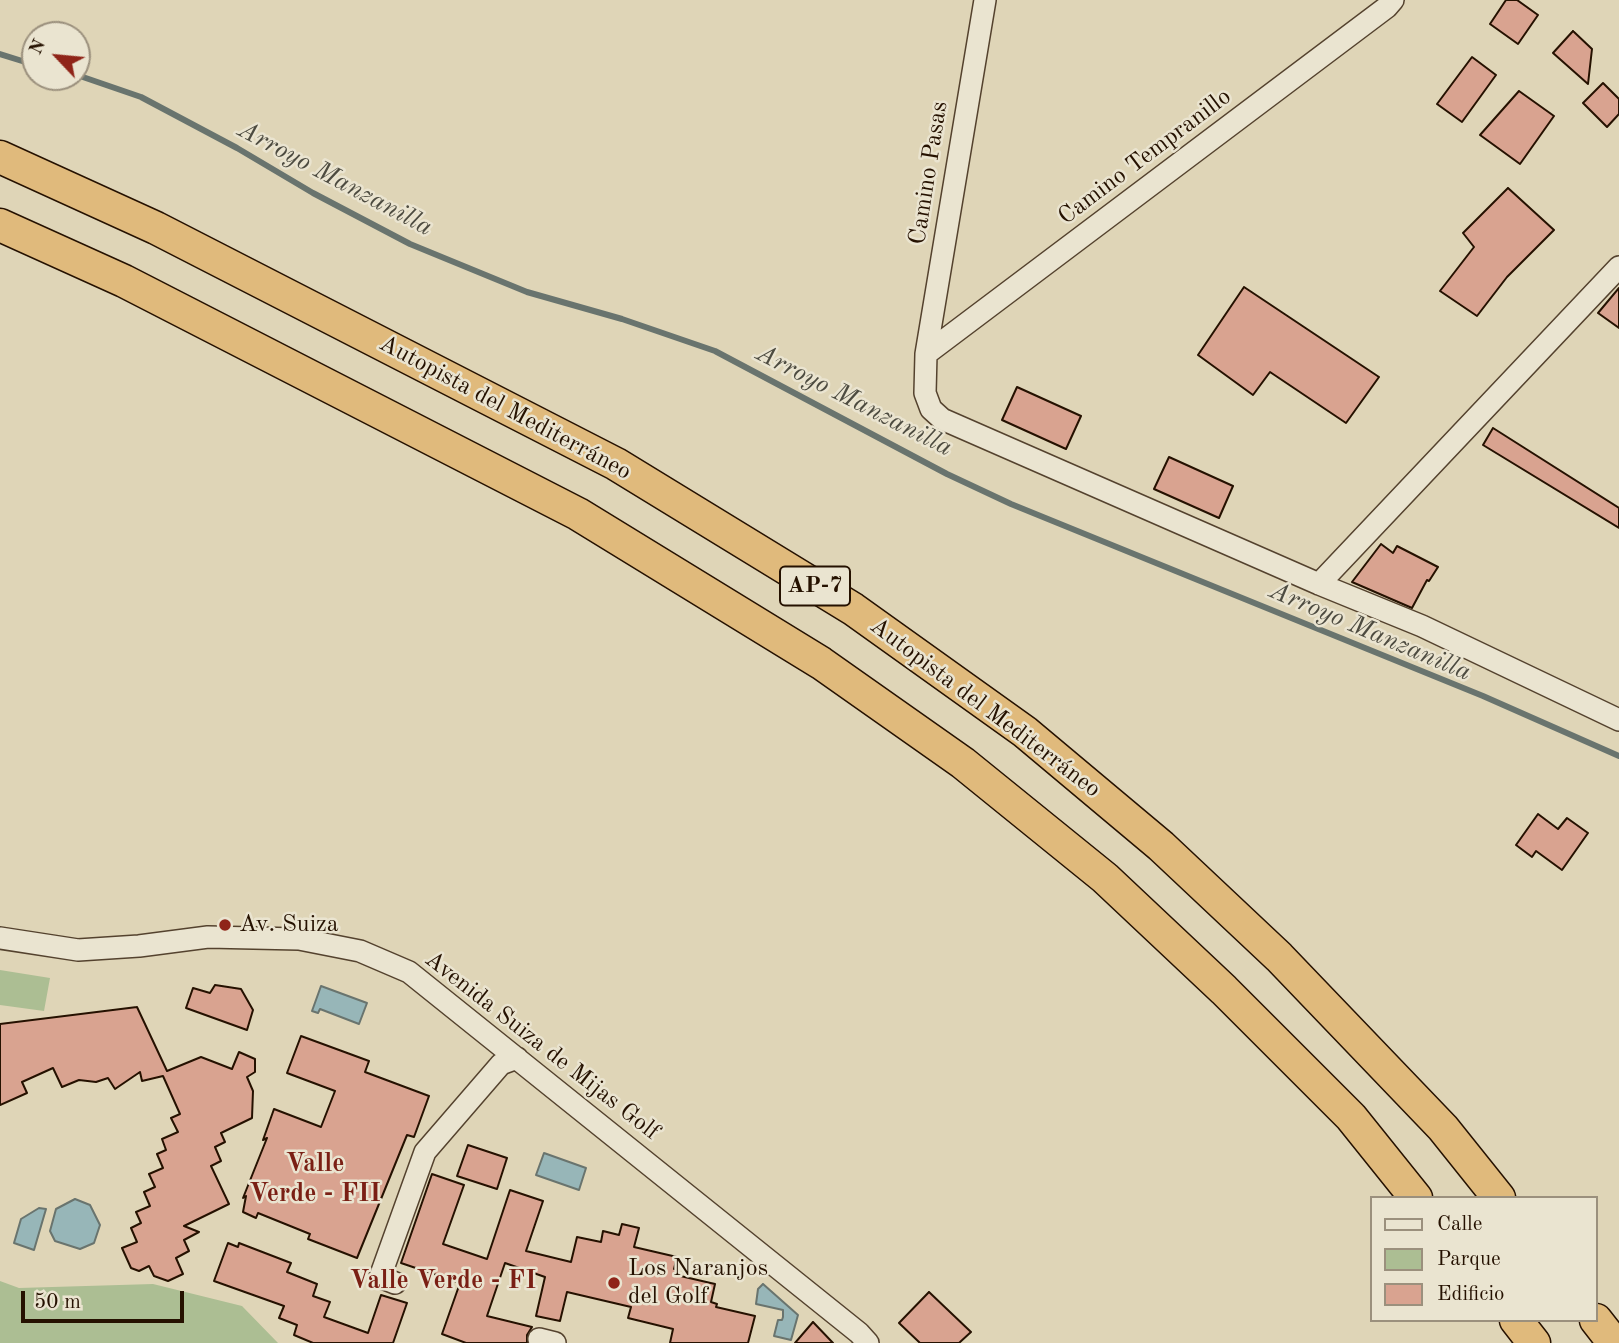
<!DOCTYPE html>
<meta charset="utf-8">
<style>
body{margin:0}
#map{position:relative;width:1619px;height:1343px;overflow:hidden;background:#dfd5b7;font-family:"Old Standard TT",serif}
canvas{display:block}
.legend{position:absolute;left:1370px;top:1196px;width:228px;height:126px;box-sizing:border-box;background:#eae4d0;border:2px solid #9b907d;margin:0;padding:9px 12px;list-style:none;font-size:21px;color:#251100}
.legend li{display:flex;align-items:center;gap:14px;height:35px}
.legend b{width:35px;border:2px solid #9b907d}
.north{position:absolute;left:21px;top:21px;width:70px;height:70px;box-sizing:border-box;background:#eae4d0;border:2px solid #9b907d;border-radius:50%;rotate:296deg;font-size:19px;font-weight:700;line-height:28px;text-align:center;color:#251100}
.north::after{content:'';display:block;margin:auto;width:24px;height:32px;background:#8f2418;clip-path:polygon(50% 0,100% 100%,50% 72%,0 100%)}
.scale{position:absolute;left:21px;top:1291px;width:163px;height:32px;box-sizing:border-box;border:4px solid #251100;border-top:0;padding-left:9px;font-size:21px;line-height:24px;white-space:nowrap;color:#251100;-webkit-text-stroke:5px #eae4d0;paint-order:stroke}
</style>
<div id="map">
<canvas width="1619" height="1343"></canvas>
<ul class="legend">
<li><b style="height:9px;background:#eae4d0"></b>Calle</li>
<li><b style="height:19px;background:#acbe93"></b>Parque</li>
<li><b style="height:19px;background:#d9a390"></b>Edificio</li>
</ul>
<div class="north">N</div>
<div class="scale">50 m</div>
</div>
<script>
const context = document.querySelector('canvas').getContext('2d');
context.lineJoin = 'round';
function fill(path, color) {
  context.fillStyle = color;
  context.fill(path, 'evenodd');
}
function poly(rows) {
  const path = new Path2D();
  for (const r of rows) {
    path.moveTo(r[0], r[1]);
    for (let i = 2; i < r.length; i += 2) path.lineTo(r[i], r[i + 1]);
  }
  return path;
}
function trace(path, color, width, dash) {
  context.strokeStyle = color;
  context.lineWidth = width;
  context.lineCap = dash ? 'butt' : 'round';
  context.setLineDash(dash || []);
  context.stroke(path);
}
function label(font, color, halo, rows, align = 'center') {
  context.font = font + ' "Old Standard TT",serif';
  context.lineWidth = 5;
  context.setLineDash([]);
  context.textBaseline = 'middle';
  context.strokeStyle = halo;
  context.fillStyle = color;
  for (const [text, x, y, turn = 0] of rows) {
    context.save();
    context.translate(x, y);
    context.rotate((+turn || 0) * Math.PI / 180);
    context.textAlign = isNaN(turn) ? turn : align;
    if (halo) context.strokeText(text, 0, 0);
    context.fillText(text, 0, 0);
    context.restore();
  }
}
const green = poly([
 [0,970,50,978,44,1011,0,1005],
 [0,1281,19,1288,153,1284,242,1306,278,1343,0,1343]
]);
const water = poly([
 [321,986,367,1003,359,1024,320,1009,318,1013,312,1011,321,986],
 [544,1153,586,1168,579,1190,536,1175,544,1153],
 [75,1199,90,1205,100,1225,94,1243,80,1249,55,1241,50,1231,56,1209,75,1199],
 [39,1208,46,1209,34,1250,14,1243,21,1219,39,1208],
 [763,1284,798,1315,791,1340,774,1336,778,1320,782,1320,783,1317,783,1310,756,1304,758,1289,763,1284]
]);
const stream = poly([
 [0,54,35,65],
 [77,75,141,97,237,148,313,193,410,244,527,292,622,319,715,351,947,474,1011,504,1483,696,1619,756]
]);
const building = poly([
 [1506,0,1517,0,1538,15,1518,44,1490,24,1506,0],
 [1573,31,1592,49,1588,84,1553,53,1573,31],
 [1472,57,1496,75,1462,122,1437,104,1472,57],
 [1603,83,1619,99,1619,114,1607,127,1583,103,1603,83],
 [1519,91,1554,116,1520,164,1480,135,1519,91],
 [1508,188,1554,230,1507,277,1477,316,1440,291,1474,247,1463,233,1508,188],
 [1244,287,1379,377,1346,423,1270,372,1253,395,1198,355,1244,287],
 [1619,288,1619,328,1598,313,1619,288],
 [1017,387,1081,416,1066,449,1002,420,1017,387],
 [1493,428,1619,508,1619,528,1483,445,1493,428],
 [1169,457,1233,486,1219,518,1154,489,1169,457],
 [1381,544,1393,553,1397,546,1438,567,1429,581,1427,580,1412,608,1352,582,1381,544],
 [1538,814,1558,829,1567,818,1588,833,1562,870,1536,851,1532,857,1516,845,1538,814],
 [215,985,241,989,253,1010,247,1030,186,1008,193,988,210,993,215,985],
 [137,1007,167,1071,201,1057,232,1069,239,1052,255,1059,255,1072,247,1077,253,1091,252,1118,221,1133,225,1142,215,1147,221,1161,211,1166,229,1204,184,1226,199,1232,184,1240,189,1251,176,1258,183,1274,168,1281,154,1276,149,1266,139,1271,131,1268,122,1248,137,1242,131,1228,141,1223,136,1212,150,1206,144,1192,155,1187,149,1174,163,1168,157,1154,166,1150,162,1139,178,1132,171,1118,180,1114,163,1076,142,1081,140,1072,115,1089,108,1078,96,1082,79,1080,62,1087,53,1068,22,1082,27,1093,0,1105,0,1024,137,1007],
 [301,1036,369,1061,365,1072,429,1096,414,1137,407,1135,357,1258,308,1239,310,1234,258,1213,256,1218,243,1212,246,1196,243,1198,267,1138,263,1140,274,1109,321,1127,335,1091,287,1073,301,1036],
 [468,1145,507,1158,497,1189,457,1176,468,1145],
 [432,1174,464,1185,443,1244,487,1259,510,1190,543,1201,526,1251,571,1262,577,1237,601,1242,603,1231,619,1235,622,1224,639,1228,634,1247,677,1257,674,1269,677,1269,676,1275,715,1284,711,1302,717,1304,716,1307,755,1316,748,1343,670,1343,673,1329,628,1318,631,1307,567,1292,560,1321,536,1316,545,1277,505,1263,487,1316,532,1327,527,1335,527,1343,466,1343,442,1334,460,1283,401,1263,432,1174],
 [228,1243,238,1247,239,1243,291,1263,287,1272,317,1284,313,1296,330,1302,324,1317,368,1333,381,1295,407,1303,393,1343,313,1343,294,1335,297,1325,279,1318,284,1306,214,1281,228,1243],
 [929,1292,971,1332,959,1343,920,1343,899,1323,929,1292],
 [813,1322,833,1343,795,1343,813,1322]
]);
const minor = poly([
 [985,0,926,354,925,393,931,409,942,419,1319,584,1422,626,1619,720],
 [926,354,1387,7,1393,0],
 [1319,584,1619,267],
 [0,938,78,950,139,946,208,937,299,939,360,951,409,972,859,1333,868,1343],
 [395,1283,380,1277,425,1152,501,1064,517,1058],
 [539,1339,555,1343]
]);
const highway = poly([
 [0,157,156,228,616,464,853,609,1025,732,1161,846,1279,957,1443,1128,1499,1198],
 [0,225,124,281,578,514,821,663,963,763,1105,878,1224,990,1351,1117,1416,1198],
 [1516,1320,1534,1343],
 [1596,1320,1614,1343]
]);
const markers = [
 [225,925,7,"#8f2418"],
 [614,1283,7,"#8f2418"]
];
const shields = [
 [815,586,70]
];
const shieldNames = [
 ["AP-7",815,586]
];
const streetNames = [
 ["Camino Tempranillo",1145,157,-37],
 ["Camino Pasas",929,173,-81],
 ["Autopista del Mediterráneo",505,408,28],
 ["Autopista del Mediterráneo",985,708,37],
 ["Avenida Suiza de Mijas Golf",542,1046,38]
];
const poiNames = [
 ["Av. Suiza",239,925],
 ["Los Naranjos",628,1269],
 ["del Golf",628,1297]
];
const waterNames = [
 ["Arroyo Manzanilla",335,179,28],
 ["Arroyo Manzanilla",854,401,27],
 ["Arroyo Manzanilla",1370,632,23]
];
const neighbourhoodNames = [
 ["Valle",315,1164],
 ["Verde - FII",315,1194],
 ["Valle Verde - FI",443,1281]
];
fill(green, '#acbe93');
fill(water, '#97b6b8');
trace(water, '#69746e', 2);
trace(stream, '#69746e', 6);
fill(building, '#d9a390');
trace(building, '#251100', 2);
trace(minor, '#54422e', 24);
trace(highway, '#251100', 35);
trace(minor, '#eae4d0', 21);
trace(highway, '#e0ba7c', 32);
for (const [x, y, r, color] of markers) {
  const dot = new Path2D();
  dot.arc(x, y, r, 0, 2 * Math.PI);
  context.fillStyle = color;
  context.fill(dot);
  trace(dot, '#eae4d0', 2.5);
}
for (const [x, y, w] of shields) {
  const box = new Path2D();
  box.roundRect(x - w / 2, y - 19.5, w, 39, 5);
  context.fillStyle = '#eae4d0';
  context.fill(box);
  trace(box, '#251100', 2);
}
label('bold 23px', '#251100', null, shieldNames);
label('24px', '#251100', '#eae4d0', streetNames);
label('24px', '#251100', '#eae4d0', poiNames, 'left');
label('italic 26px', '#4d4b40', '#eae4d0', waterNames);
label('bold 26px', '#7a1f14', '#eae4d0', neighbourhoodNames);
</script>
